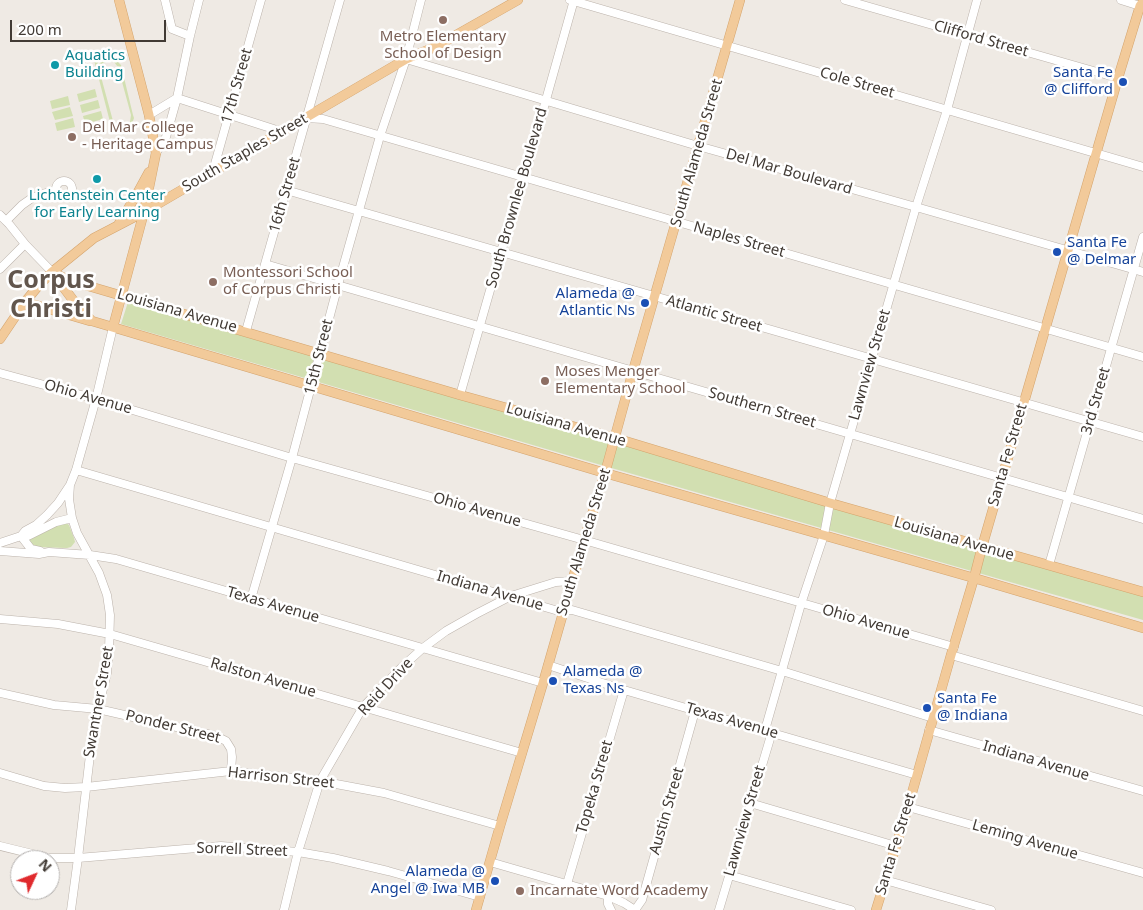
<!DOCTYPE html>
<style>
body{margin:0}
#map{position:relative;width:1143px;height:910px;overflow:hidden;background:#efeae4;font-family:"Noto Sans",sans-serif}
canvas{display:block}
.north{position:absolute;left:10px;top:850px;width:50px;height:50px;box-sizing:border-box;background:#fff;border:1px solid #b3b0ae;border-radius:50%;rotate:47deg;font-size:14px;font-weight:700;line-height:20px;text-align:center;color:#413a34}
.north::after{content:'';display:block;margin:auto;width:18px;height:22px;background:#e02a2d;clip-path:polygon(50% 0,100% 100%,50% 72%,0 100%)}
.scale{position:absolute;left:10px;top:20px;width:156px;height:22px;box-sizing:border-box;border:2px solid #413a34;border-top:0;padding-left:6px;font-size:15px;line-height:18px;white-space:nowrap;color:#413a34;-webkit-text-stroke:4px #fff;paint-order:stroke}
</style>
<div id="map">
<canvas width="1143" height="910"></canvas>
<div class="north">N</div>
<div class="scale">200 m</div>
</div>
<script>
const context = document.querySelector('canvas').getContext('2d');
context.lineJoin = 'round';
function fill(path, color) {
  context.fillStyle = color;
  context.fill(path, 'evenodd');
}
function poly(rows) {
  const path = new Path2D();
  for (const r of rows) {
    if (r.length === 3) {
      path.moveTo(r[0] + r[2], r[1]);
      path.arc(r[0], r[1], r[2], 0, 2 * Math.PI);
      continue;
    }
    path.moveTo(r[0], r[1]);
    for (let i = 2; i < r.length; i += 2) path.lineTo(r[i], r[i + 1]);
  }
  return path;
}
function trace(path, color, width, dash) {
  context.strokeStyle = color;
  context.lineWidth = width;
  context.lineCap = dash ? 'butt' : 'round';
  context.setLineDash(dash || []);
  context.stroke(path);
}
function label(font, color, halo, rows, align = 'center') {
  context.font = font + ' "Noto Sans",sans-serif';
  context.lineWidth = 5;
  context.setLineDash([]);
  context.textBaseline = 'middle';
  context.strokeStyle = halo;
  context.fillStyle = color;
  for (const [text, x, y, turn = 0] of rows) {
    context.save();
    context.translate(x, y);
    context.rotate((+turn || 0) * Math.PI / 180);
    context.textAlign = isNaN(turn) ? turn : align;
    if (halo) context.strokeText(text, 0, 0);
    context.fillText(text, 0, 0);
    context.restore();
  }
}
const green = poly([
 [108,58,116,60,121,65,133,115,134,118,132,124,129,127,124,129,121,130,115,128,110,122,94,60,97,59,98,64,103,60],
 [108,61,114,62,118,67,131,115,130,122,124,127,118,126,113,121,100,73,100,68,102,64],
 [95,89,97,97,79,102,77,94],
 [68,96,70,105,52,109,50,101],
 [98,100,100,108,82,113,80,105],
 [70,107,73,116,55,120,52,112],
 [101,111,103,119,85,124,83,116],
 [73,118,75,127,57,131,55,123],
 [128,302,1143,595,1143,620,594,463,121,324],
 [66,523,69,525,74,538,75,542,71,547,67,548,36,547,32,546,28,542,29,539,47,529]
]);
const minor = poly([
 [165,0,172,29,190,36],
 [570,0,1143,167],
 [845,0,1118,78],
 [1121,0,1140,6],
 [406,59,698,146,916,207,1143,272],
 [149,115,177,98,190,36,199,0],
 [306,118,323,119,1143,357],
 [156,153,166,137,177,98,283,132],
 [213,171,261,0],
 [64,189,8],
 [286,190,1143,437],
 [0,215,9,224,25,244,52,272],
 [6,221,22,205,32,198,49,192,56,192],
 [265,264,1143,519],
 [0,269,25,244],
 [246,331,340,0],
 [0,373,96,399,292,458,584,540,954,647],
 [460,395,501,252,524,178,574,0],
 [76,470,555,610,572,610,782,671,933,718],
 [21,536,25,531,36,525,47,515,58,503,70,485],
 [21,536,31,549,40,551],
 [0,543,21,536,28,536,56,522,72,518],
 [0,551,39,554,49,552,90,555,116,559,543,683],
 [1049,565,1143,237],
 [251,599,292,458,338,285,380,136,406,59,421,0],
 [0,619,58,624,110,634,522,753],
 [951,655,1143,711],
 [548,665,624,690,917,775],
 [0,693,54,705,98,709,216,736,226,741,231,749,232,757,231,771],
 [765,730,801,604,824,535,830,503,916,207,947,110,977,0],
 [929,730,1143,791],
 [0,773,44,786,65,788,86,787,231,771,320,781,384,793,500,826],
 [750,803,896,846],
 [908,807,1143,873],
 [0,846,49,858,78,858,221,846,298,852,333,858,388,871,480,897],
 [490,862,608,896,624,903,635,910,642,900,695,711],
 [729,875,851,910],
 [885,880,991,910],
 [567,884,624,690],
 [608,896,608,904,611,910],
 [71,910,78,858,90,755,98,709,107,673,109,650,110,615,107,595,99,573,77,533,72,518,69,499,70,485,76,470,96,399,113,327],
 [284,910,298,852,320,781,363,707,403,666,423,648,446,631,476,614,511,596,556,582,572,581],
 [719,910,772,732]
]);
const major = poly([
 [118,225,137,194,149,172],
 [52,272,73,300,87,316,92,321,605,473,974,578,1143,628],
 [54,273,68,280,460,395,615,438,830,503,1143,592],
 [25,302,90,321],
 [113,327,144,212,156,153,149,115,119,0],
 [0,339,25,302,39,285,52,272,94,238,144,212,406,59,435,47,518,0],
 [476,910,500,826,543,683,584,540,605,473,633,371,740,0],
 [876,910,908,807,951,655,974,578,982,547,1118,78,1140,6,1143,2]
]);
const markers = [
 [443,20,5,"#8d6e63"],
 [55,65,5,"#0f9aa8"],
 [1123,82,5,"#1a4fb4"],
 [72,137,5,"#8d6e63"],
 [97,179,5,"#0f9aa8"],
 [1057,252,5,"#1a4fb4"],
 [213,282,5,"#8d6e63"],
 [645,303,5,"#1a4fb4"],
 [545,381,5,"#8d6e63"],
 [553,681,5,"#1a4fb4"],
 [927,708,5,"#1a4fb4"],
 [495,881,5,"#1a4fb4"],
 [520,891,5,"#8d6e63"]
];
const educationNames = [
 ["Metro Elementary",443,37,"center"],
 ["School of Design",443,54,"center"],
 ["Del Mar College",82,128],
 ["- Heritage Campus",82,145],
 ["Montessori School",223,273],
 ["of Corpus Christi",223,290],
 ["Moses Menger",555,372],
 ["Elementary School",555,389],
 ["Incarnate Word Academy",530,891]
];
const streetNames = [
 ["Clifford Street",981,39,16],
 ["Cole Street",857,83,16],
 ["17th Street",237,86,-74],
 ["South Staples Street",245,153,-30],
 ["South Alameda Street",697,153,-74],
 ["Del Mar Boulevard",789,172,16],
 ["16th Street",285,195,-74],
 ["South Brownlee Boulevard",517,198,-74],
 ["Naples Street",739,240,16],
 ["Louisiana Avenue",177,311,16],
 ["Atlantic Street",714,314,16],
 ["15th Street",319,357,-76],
 ["Lawnview Street",870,365,-74],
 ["Ohio Avenue",88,397,16],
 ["3rd Street",1096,401,-74],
 ["Southern Street",762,408,16],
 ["Louisiana Avenue",566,425,16],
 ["Santa Fe Street",1008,455,-74],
 ["Ohio Avenue",477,510,16],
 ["Louisiana Avenue",954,539,16],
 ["South Alameda Street",584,542,-73],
 ["Indiana Avenue",490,591,16],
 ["Texas Avenue",273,605,16],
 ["Ohio Avenue",866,622,16],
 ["Ralston Avenue",263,678,16],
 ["Reid Drive",386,687,-47],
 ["Swantner Street",99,702,-80],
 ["Texas Avenue",732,721,16],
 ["Ponder Street",173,727,14],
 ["Indiana Avenue",1036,761,16],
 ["Harrison Street",281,778,6],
 ["Topeka Street",595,787,-74],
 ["Austin Street",667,811,-74],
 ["Lawnview Street",745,821,-74],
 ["Leming Avenue",1025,840,16],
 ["Santa Fe Street",896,844,-73],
 ["Sorrell Street",242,850,2]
];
const cultureNames = [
 ["Aquatics",65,56],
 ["Building",65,73],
 ["Lichtenstein Center",97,196,"center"],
 ["for Early Learning",97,213,"center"]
];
const transitNames = [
 ["Santa Fe",1113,73],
 ["@ Clifford",1113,90],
 ["Santa Fe",1067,243,"left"],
 ["@ Delmar",1067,260,"left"],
 ["Alameda @",635,294],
 ["Atlantic Ns",635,311],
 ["Alameda @",563,672,"left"],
 ["Texas Ns",563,689,"left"],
 ["Santa Fe",937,699,"left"],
 ["@ Indiana",937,716,"left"],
 ["Alameda @",485,872],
 ["Angel @ Iwa MB",485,889]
];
const townNames = [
 ["Corpus",51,281],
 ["Christi",51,310]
];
fill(green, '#d2dfb1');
trace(minor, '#bcb3ab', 9);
trace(major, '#d4a46d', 10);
trace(minor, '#fff', 8);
trace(major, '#f2ca9a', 9);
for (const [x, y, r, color] of markers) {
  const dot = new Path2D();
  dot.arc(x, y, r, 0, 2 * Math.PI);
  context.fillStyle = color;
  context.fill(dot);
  trace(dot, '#fff', 2);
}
label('15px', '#785e54', '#fff', educationNames, 'left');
label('15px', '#413a34', '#fff', streetNames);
label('15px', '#0d838f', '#fff', cultureNames, 'left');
label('15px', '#164399', '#fff', transitNames, 'right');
label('bold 25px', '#62564d', '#fff', townNames);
</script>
